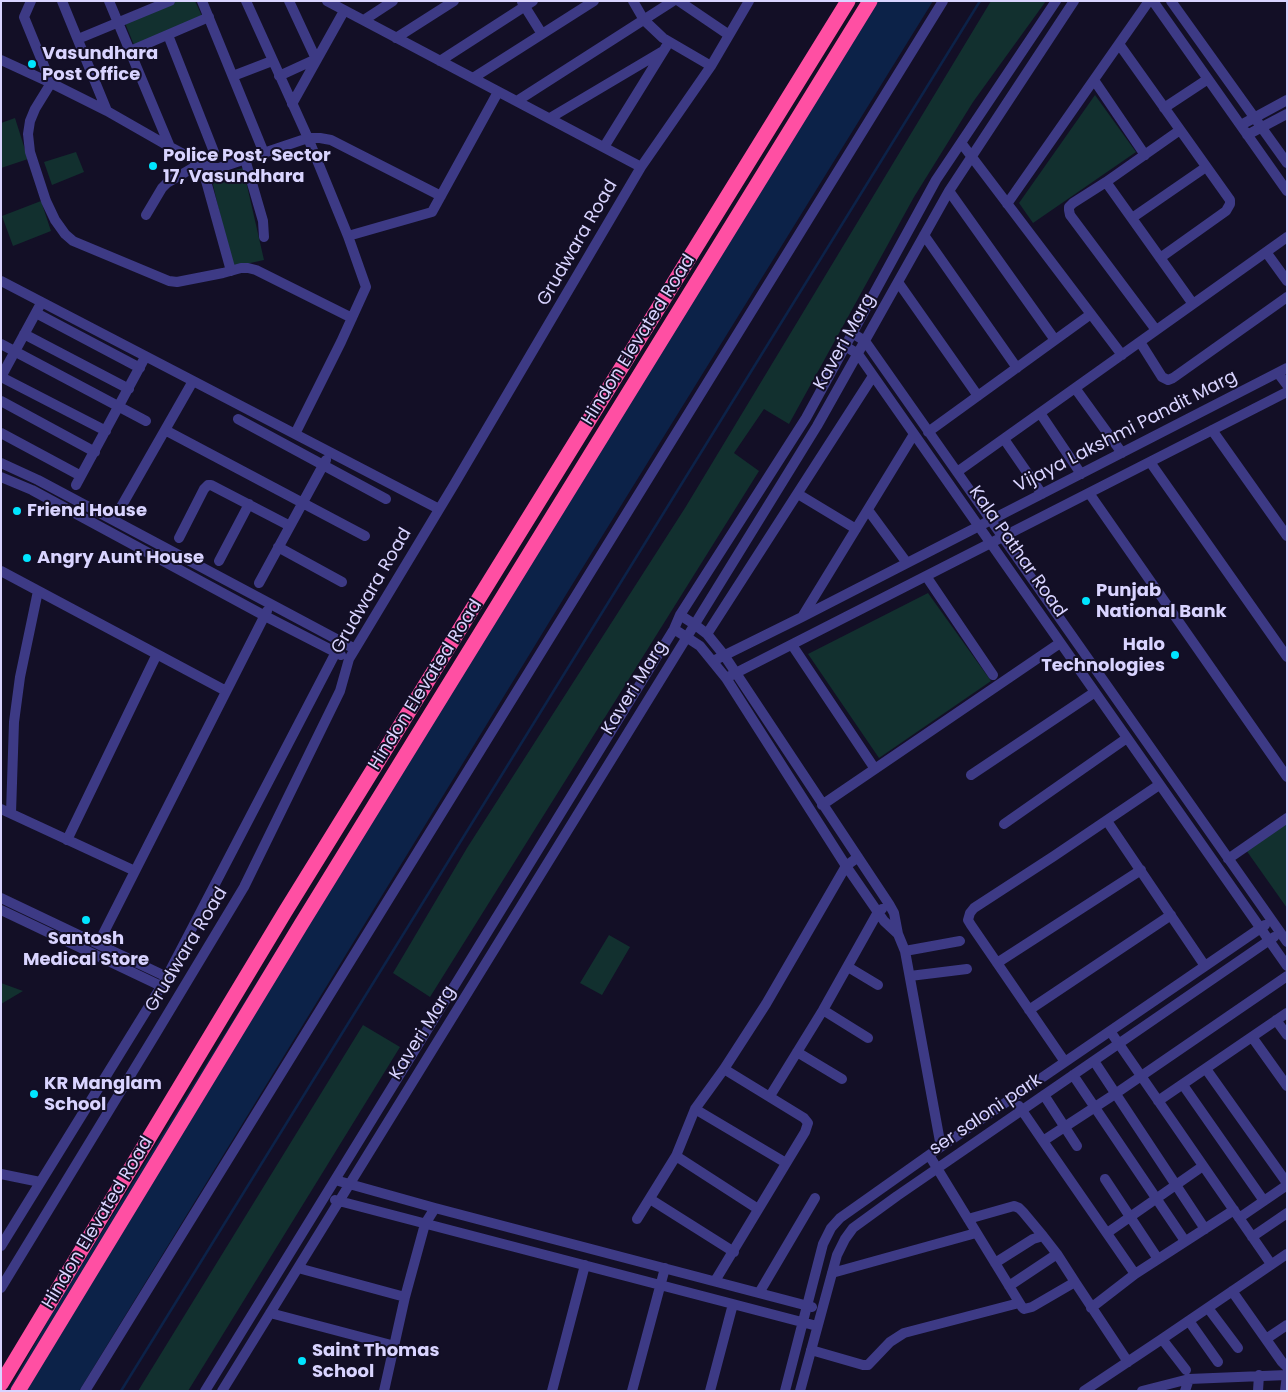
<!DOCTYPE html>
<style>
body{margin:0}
#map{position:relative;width:1288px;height:1392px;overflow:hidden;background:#130f26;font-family:Poppins,sans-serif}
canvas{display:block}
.frame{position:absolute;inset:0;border:2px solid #d9d4ff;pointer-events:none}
</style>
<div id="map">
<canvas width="1288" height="1392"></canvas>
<div class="frame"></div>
</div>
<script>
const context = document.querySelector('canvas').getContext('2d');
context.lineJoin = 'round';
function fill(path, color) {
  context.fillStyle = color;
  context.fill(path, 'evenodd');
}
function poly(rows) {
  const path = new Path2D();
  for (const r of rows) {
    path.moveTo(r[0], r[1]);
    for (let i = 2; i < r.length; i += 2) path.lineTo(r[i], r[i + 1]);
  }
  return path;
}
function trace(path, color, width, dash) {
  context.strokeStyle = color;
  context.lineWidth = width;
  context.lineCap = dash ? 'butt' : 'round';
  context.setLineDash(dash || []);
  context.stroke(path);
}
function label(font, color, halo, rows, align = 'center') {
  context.font = font + ' Poppins,sans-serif';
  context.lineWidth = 4;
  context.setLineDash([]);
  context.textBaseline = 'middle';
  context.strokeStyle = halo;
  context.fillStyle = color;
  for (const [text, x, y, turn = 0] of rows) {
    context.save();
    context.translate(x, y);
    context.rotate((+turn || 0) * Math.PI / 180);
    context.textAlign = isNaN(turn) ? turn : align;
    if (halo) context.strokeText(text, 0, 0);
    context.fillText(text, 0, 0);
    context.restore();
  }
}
const green = poly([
 [174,1,195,1,202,16,134,45,125,23],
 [991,1,1046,1,973,102,914,197,789,424,764,409,734,453,759,471,430,997,393,973,467,848,685,508],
 [1095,95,1136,152,1033,223,1019,203],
 [15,118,28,159,1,168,1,123],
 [76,152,84,172,52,185,44,162],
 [243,168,264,260,232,267,211,176],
 [41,201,51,231,13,246,2,216],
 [928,593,991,681,879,758,808,654],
 [1287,822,1287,908,1246,850],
 [609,935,630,947,602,995,580,983],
 [1,983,23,991,1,1004],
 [363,1025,400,1047,188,1391,138,1391]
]);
const water = poly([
 [865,1,933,1,567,593,79,1391,8,1391,58,1303]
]);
const stream = poly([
 [121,1391,980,1]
]);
const minor = poly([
 [31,1,24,17,51,83,35,109,30,121,28,134,30,152,46,201,55,220,65,234,73,241,169,281,177,282,223,273,241,268,248,268,256,270,352,318],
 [62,1,107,111],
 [109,1,170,147],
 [202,1,264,153],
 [246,1,308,138,348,236,366,287,341,342,295,434],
 [327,1,641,167],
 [633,1,644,20,663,38,711,66],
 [679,1,729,35],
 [1153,1,1287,191],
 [1171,1,1287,163],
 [522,2,542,34],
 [364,20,393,1],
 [168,35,214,152],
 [396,38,454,1],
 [78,39,170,1],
 [1119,44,1230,200,1230,204,1226,211,1160,258],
 [130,51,209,17],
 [1,60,51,83,107,111,170,147,210,168,219,168,308,138,320,138,331,140,441,196],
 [440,61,533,1],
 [233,76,272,61],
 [279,76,316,59,289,1],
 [473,78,594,1],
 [1094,80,1145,155],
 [517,101,673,1],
 [292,104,344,11],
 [1164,108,1208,79],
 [550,118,663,51],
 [1241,125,1287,100],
 [1247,135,1287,114],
 [962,144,1122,355],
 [604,147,669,42],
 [245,159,263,221,264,237],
 [1106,182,1193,304],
 [949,191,1055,340],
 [1007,204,1149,1],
 [146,215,162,188,167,183,201,163,231,271],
 [1132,218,1206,167],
 [924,235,1017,368],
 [348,236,432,212,498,92],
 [1266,252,1287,281],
 [1,281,439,509],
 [898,282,978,396],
 [36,313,140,368],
 [1156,330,1070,215,1069,210,1069,207,1073,203,1106,182,1180,130],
 [852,333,865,341,1287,942],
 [24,334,129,389],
 [1140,342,1162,377,1168,380,1173,378,1287,297],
 [1,344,146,421],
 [845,346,858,354,1287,966],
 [1278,373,1287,385],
 [1,377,106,431],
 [1,377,39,307],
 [1075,388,1122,453],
 [1,401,95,452],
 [1040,413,1081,474],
 [238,419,386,499],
 [165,430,365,536],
 [1212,430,1287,536],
 [928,432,1091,314],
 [1,433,81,476],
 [1004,439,1042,494],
 [1150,462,1287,657],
 [1,463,38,480,355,649],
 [957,472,1287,237],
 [1,477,32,490,265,616,341,655],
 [76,485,143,361],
 [1089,493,1287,777],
 [798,494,856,529],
 [121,507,193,381],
 [868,510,907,563],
 [179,538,204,489,208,485,211,485,290,526],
 [278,547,342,582],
 [219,561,249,504],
 [1,571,226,691],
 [926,576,993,675],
 [259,583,326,460],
 [680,615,694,624,707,634,724,655,889,904,894,913,898,934,905,951,941,1147],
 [802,617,914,434],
 [674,629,700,646,726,678,846,866,884,921,898,934],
 [707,634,873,376],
 [792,645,875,769],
 [713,661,802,617,1287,368],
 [726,678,1287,392],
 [971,775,1095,692],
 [822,805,1060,643],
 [1,809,135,871],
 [11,813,14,722,20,677,38,591],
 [1107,821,1205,966],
 [1004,824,1127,738],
 [67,840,157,654],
 [1228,859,1287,818],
 [1,898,167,977],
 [1,910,161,986],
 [98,944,267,611],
 [905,951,960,941],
 [997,963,1141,870],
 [848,967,878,985],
 [910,976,967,969],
 [823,1010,868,1038],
 [1029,1010,1171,915],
 [1276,1020,1287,1035],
 [1110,1031,1271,1264],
 [1252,1037,1287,1086],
 [797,1052,842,1079],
 [1094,1061,1205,1229],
 [1065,1062,971,925,968,920,970,913,974,908,1054,856,1159,785],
 [1206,1069,1287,1183],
 [1073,1075,1185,1241],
 [1183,1085,1264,1201],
 [1044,1095,1077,1146],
 [770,1096,823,1010,878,912,882,909],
 [1158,1101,1287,1013],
 [1019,1106,1043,1141,1135,1274],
 [695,1109,786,1163],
 [1043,1141,1115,1094,1287,976],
 [929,1155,1022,1307,1024,1309,1032,1307,1075,1282,1128,1362],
 [676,1156,758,1209],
 [1,1174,40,1182],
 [1105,1179,1158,1259],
 [335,1180,435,1208,812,1307],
 [650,1199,734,1252],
 [335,1200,817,1326],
 [1239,1218,1287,1185],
 [637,1219,676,1156,695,1109,724,1069,766,1004,846,866,858,857],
 [968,1219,1014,1206,1019,1208,1023,1212,1043,1236],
 [1107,1233,1203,1166],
 [1252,1237,1287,1213],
 [1,1246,164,982,336,652],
 [995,1263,1033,1239,1043,1236,1057,1254,1075,1282],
 [298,1268,405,1297],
 [832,1273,976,1233],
 [715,1281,805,1132,808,1123,804,1118,724,1069],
 [1009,1286,1057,1254],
 [1,1288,155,1035,244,887,340,691,349,659,455,483,641,167,711,66,749,1],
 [1232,1291,1282,1362,1287,1367],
 [759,1293,815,1198],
 [1091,1308,1135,1274,1234,1210],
 [1208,1308,1238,1348],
 [270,1313,395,1346],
 [1189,1321,1218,1362],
 [1162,1339,1186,1370],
 [1266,1339,1287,1325],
 [811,1350,863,1365,868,1365,890,1342,904,1333,1019,1303],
 [85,1391,943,1],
 [205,1391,674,629,680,615,806,418,936,180,1056,1],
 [222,1391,817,426,949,191,1074,1],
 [384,1391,405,1297,425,1224,435,1208],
 [552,1391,585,1265],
 [632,1391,665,1268],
 [710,1391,733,1304],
 [785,1391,823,1244,831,1228,840,1218,929,1155,1265,925],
 [800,1391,837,1255,845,1239,853,1228,897,1196,1274,937],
 [1084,1391,1162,1339,1287,1254],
 [1142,1391,1189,1379],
 [1185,1391,1189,1379,1287,1375],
 [1258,1391,1259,1375],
 [1285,1391,1287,1375]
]);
const highway = poly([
 [1,1384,285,912,848,1],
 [18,1391,302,923,870,1]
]);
const markers = [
 [32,64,5,"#00e5ff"],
 [153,166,5,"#00e5ff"],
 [17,511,5,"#00e5ff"],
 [27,558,5,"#00e5ff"],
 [1086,601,5,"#00e5ff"],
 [1175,655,5,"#00e5ff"],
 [86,920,5,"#00e5ff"],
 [34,1094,5,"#00e5ff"],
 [302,1361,5,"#00e5ff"]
];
const poiNames = [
 ["Vasundhara",42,54],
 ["Post Office",42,75],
 ["Police Post, Sector",163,156],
 ["17, Vasundhara",163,177],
 ["Friend House",27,511],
 ["Angry Aunt House",37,558],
 ["Punjab",1096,591],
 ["National Bank",1096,612],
 ["Halo",1165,645,"right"],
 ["Technologies",1165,666,"right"],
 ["Santosh",86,939,"center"],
 ["Medical Store",86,960,"center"],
 ["KR Manglam",44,1084],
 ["School",44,1105],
 ["Saint Thomas",312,1351],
 ["School",312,1372]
];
const streetNames = [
 ["Grudwara Road",578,243,-60],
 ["Hindon Elevated Road",639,340,-58],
 ["Kaveri Marg",845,342,-61],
 ["Vijaya Lakshmi Pandit Marg",1126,432,-27],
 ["Kala Pathar Road",1017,552,55],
 ["Grudwara Road",372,591,-60],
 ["Hindon Elevated Road",426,685,-58],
 ["Kaveri Marg",635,688,-58],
 ["Grudwara Road",187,950,-59],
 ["Kaveri Marg",423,1033,-58],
 ["ser saloni park",986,1115,-34],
 ["Hindon Elevated Road",98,1223,-59]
];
fill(green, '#12302f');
fill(water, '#0c2248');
trace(stream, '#0c2248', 2.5);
trace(minor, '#3d3a85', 10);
trace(highway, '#ff4fa3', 15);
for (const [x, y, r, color] of markers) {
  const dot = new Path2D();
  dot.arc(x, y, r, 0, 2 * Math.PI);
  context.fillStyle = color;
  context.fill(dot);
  trace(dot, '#130f26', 2);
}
label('bold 18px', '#d9d4ff', '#130f26', poiNames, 'left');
label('18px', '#d9d4ff', '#130f26', streetNames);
</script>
